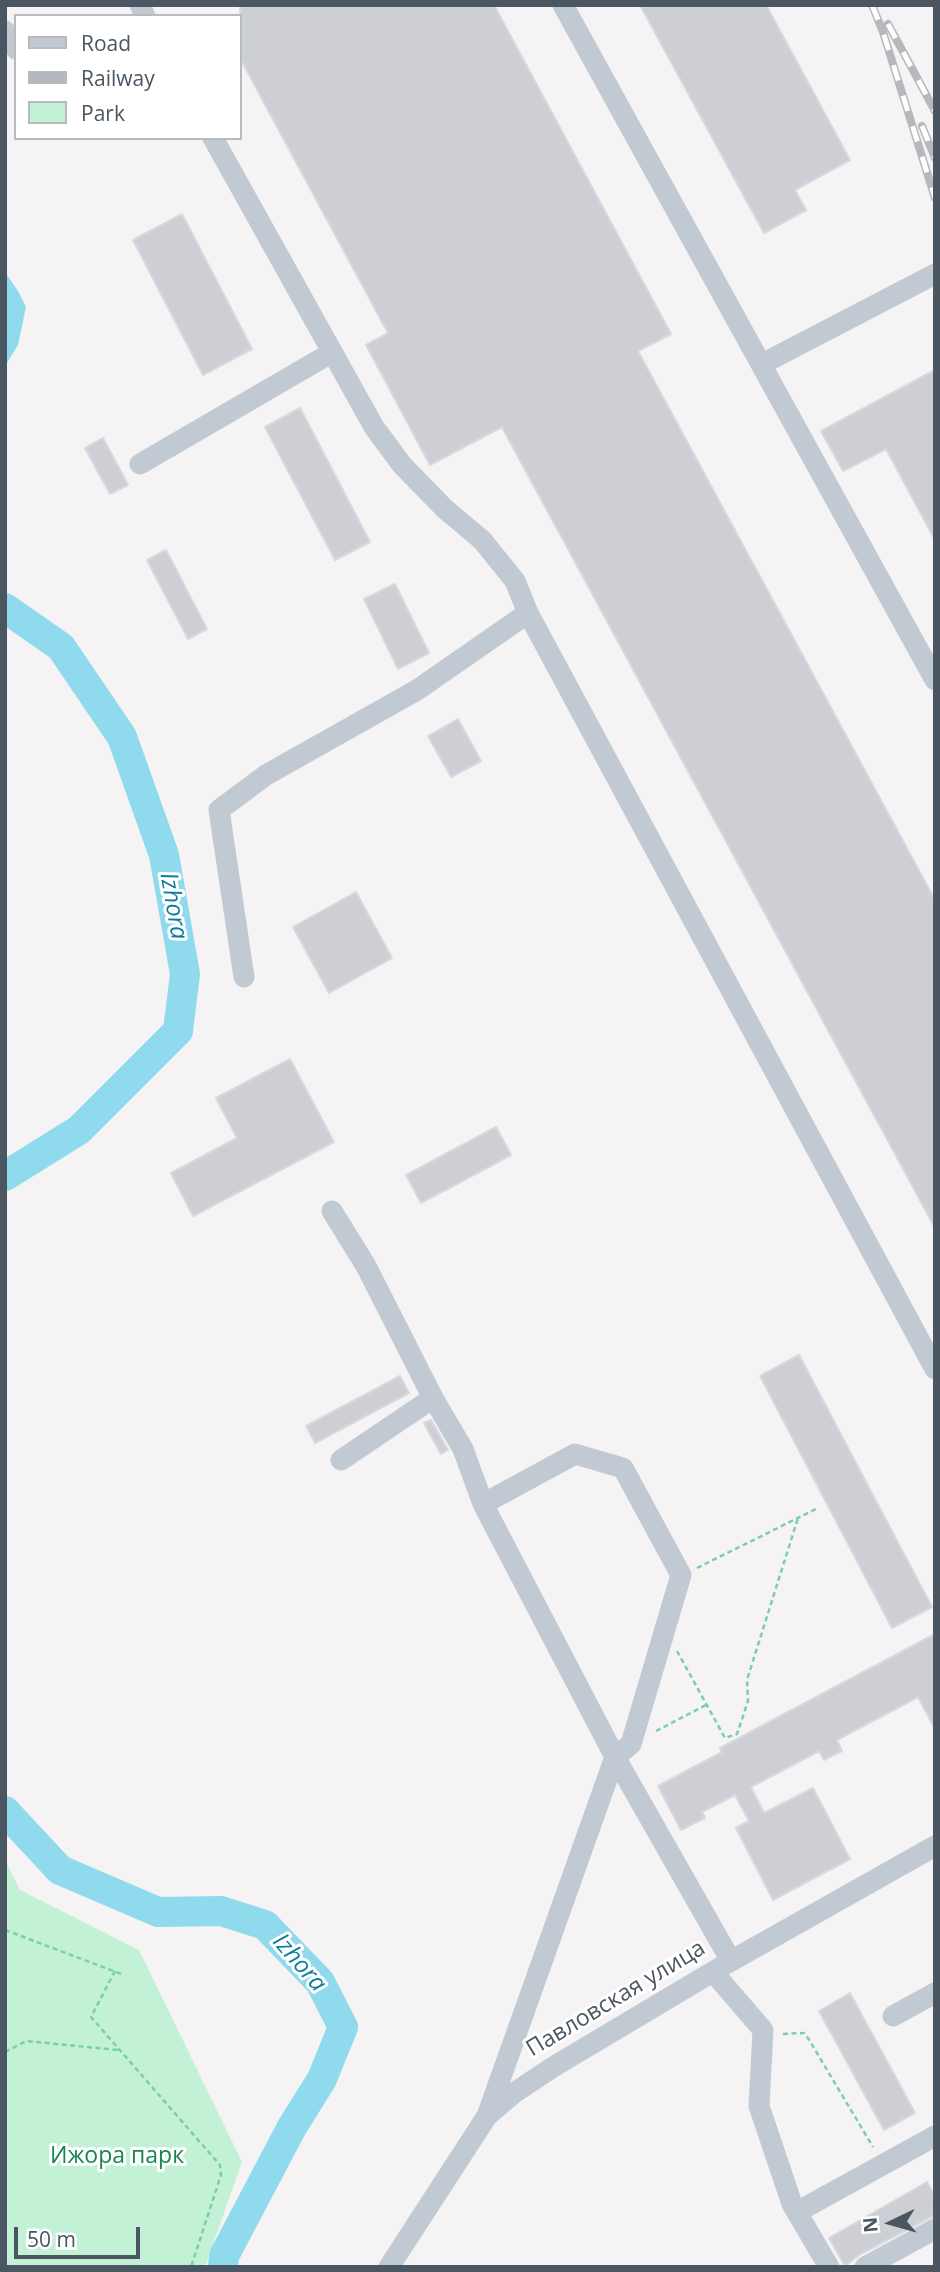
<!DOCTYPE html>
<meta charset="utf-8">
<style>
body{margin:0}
#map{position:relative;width:940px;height:2272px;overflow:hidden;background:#f5f3f3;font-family:"Open Sans",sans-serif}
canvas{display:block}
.frame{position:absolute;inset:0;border:7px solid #4a5661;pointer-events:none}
.legend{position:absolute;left:14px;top:14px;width:228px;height:126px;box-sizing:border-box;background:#fff;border:2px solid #b7bbc0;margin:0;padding:9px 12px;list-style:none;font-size:21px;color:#4a5661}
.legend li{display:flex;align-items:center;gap:14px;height:35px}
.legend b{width:35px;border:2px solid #b7bbc0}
.north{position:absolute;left:856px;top:2188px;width:70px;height:70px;-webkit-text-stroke:5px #fff;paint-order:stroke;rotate:265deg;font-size:19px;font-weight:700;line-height:28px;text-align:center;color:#4a5661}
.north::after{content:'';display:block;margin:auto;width:24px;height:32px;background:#4a5661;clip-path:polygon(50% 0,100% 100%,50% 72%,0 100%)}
.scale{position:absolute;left:14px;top:2227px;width:126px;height:32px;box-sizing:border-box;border:4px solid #4a5661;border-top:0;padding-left:9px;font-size:21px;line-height:24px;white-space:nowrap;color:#4a5661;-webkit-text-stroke:5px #fff;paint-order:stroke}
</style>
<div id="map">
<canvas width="940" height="2272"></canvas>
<div class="frame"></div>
<ul class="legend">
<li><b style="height:9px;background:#c1cad2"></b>Road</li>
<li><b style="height:9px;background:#b5b8bd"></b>Railway</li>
<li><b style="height:19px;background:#c3f1d5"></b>Park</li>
</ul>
<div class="north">N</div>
<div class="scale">50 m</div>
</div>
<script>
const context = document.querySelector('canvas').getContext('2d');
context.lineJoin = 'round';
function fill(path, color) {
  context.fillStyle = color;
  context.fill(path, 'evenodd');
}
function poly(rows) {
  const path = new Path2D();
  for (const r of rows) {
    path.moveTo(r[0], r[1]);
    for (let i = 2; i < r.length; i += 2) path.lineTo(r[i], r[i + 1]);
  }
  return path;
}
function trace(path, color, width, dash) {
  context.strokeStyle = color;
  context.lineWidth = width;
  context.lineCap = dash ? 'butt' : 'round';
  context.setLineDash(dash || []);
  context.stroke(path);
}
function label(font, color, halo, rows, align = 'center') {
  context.font = font + ' "Open Sans",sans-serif';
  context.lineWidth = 6;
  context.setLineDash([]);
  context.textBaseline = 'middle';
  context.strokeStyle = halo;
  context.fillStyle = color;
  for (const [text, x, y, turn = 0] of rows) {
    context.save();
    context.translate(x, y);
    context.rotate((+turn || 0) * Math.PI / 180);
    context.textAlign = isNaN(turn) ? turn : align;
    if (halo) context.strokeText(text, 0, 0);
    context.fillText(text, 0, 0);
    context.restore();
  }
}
const green = poly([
 [5,1860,20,1890,139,1950,242,2162,205,2267,5,2267]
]);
const water = poly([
 [5,272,18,291,26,307,18,345,5,366]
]);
const river = poly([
 [5,608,61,647,122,737,164,855,185,974,178,1031,79,1130,5,1176],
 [5,1811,60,1870,158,1912,221,1911,265,1925,320,1982,343,2027,322,2079,292,2127,224,2256,223,2267]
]);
const building = poly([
 [240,5,494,5,671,334,638,351,935,900,935,1228,502,427,430,465,366,345,388,333,240,58,240,5],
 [640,5,766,5,850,160,795,190,806,210,764,233,640,5],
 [182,214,252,349,203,375,133,240,182,214],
 [935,370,935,540,886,449,843,471,821,431,935,370],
 [300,408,370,542,335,560,265,427,300,408],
 [103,438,128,485,110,494,85,448,103,438],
 [166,550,207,629,188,639,147,560,166,550],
 [395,584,429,653,398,669,364,599,395,584],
 [458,719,481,761,451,777,428,736,458,719],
 [356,892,392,958,329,993,293,927,356,892],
 [290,1059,334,1142,193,1216,171,1173,237,1138,216,1098,290,1059],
 [496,1127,511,1155,421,1203,406,1175,496,1127],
 [799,1355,932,1607,892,1628,760,1376,799,1355],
 [400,1376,409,1393,315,1443,306,1426,400,1376],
 [431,1420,448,1450,441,1454,424,1423,431,1420],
 [935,1634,935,1729,918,1697,837,1740,842,1751,824,1760,819,1751,751,1787,764,1813,813,1788,850,1859,773,1900,736,1828,749,1821,735,1795,702,1812,705,1818,681,1830,658,1786,722,1752,720,1748,935,1634],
 [850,1993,915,2113,884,2130,819,2011,850,1993],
 [927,2182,935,2197,935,2215,859,2255,845,2266,829,2238,927,2182]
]);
const path = poly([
 [697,1568,818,1508],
 [677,1651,725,1738,737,1734,748,1701,747,1680,798,1518],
 [656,1731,706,1705],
 [5,1930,124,1975],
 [115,1971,91,2017,220,2165,221,2175,191,2267],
 [783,2034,804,2033,808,2038,873,2147],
 [5,2052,26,2041,118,2050]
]);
const minor = poly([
 [140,5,145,16],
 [563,5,935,680],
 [5,31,16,49],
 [213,138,374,427,402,465,445,509,482,540,515,581,528,613,935,1369],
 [762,364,935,274],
 [140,464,331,353],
 [244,977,219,810,266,775,417,690,528,613],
 [332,1211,366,1266,433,1398,463,1449,483,1504],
 [341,1460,433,1398],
 [713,1972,763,2030,759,2106,792,2204,829,2267],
 [893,2016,935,1993],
 [487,2116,615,1757,631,1744,681,1575,623,1468,575,1454,483,1504,615,1757,731,1961],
 [797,2212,935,2136],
 [389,2267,487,2116,514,2093,553,2067,731,1961,935,1846],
 [865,2267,935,2229]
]);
const rail = poly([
 [872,5,883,32,935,198],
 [888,24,935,111],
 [922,126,935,158]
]);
const streetNames = [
 ["Павловская улица",616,1999,-31]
];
const parkNames = [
 ["Ижора парк",117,2156]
];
const waterNames = [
 ["Izhora",173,906,80],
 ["Izhora",299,1963,49]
];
fill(green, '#c3f1d5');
fill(water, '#90daee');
trace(river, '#90daee', 30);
fill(building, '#cdcfd5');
trace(building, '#d7d9de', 2);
trace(path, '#7ad0a6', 2.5, [5, 3.5]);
trace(minor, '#c1cad2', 21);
trace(rail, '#b5b8bd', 8);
trace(rail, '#fff', 5, [16]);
label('23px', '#4a5661', '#fff', streetNames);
label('23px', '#17864f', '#fff', parkNames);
label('italic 24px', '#0c7c9b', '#fff', waterNames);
</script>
